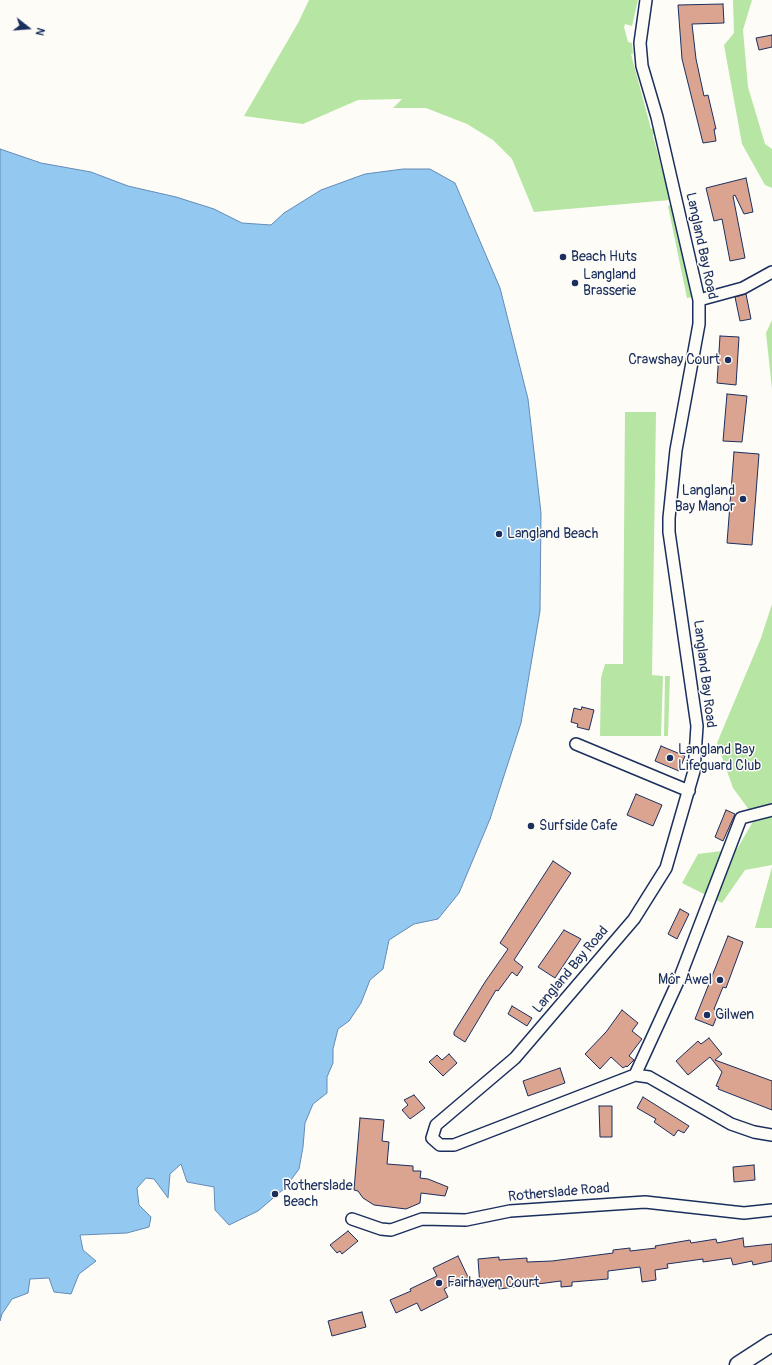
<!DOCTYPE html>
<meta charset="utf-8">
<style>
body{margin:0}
#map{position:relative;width:772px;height:1365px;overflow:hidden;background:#fdfcf7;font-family:Pangolin,sans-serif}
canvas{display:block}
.north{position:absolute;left:8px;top:8px;width:40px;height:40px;-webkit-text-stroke:3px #fdfcf7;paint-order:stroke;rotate:107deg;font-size:11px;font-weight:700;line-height:16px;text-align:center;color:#1b2f5e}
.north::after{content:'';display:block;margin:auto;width:14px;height:18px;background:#1b2f5e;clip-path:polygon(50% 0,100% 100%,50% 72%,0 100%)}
</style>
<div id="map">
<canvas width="772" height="1365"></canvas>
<div class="north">N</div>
</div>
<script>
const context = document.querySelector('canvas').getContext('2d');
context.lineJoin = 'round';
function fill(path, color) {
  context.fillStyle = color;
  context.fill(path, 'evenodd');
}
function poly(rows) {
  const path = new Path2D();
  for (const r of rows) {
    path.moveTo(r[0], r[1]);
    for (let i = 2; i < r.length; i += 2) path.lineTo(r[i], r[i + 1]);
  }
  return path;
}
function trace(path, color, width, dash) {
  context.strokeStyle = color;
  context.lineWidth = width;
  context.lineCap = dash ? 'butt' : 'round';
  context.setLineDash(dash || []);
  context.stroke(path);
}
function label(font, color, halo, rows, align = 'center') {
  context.font = font + ' Pangolin,sans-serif';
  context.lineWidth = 3;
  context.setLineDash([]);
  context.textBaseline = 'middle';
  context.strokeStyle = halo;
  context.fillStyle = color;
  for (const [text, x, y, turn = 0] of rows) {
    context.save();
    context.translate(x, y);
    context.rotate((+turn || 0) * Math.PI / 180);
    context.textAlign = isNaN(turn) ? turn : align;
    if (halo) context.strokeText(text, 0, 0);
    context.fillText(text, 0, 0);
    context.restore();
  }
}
const green = poly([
 [309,0,638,0,632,26,625,24,624,27,628,42,632,43,633,54,631,54,651,129,655,129,653,136,670,200,534,212,512,159,493,140,467,124,426,108,393,108,402,99,358,100,303,124,244,116,298,23],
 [733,0,752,0,743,30,748,87,765,144,772,149,772,188,765,185,742,144,724,45,734,33],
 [672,204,692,297,687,298,668,206],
 [772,320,772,389,766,333],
 [625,412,656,412,652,675,663,676,661,736,600,736,601,678,605,664,623,664],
 [772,604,772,865,745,870,722,903,682,883,698,854,737,849,755,818,733,788,717,743,761,638],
 [665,676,670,676,668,736,664,736],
 [772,867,772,928,755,928]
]);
const water = poly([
 [0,149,41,163,91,172,128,186,176,197,214,209,242,223,271,225,284,213,321,190,365,174,403,169,430,169,455,183,500,288,528,399,541,513,540,611,521,723,490,819,459,893,438,919,414,924,389,940,383,969,370,980,361,1003,349,1021,338,1029,333,1049,333,1063,327,1077,327,1093,313,1104,305,1123,303,1147,299,1169,285,1188,258,1211,229,1225,215,1210,214,1187,187,1182,181,1164,170,1174,168,1198,154,1179,146,1178,137,1188,139,1205,151,1217,149,1227,127,1233,80,1235,83,1250,96,1261,79,1274,71,1294,54,1292,49,1278,30,1279,28,1293,12,1299,2,1314,0,1321,0,149]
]);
const building = poly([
 [723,4,724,23,692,24,696,59,704,96,708,95,716,129,714,129,716,141,703,143,682,59,678,5,723,4],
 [772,35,772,47,759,50,756,38,772,35],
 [746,178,753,212,744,214,735,195,733,196,745,258,730,261,722,219,714,221,706,188,746,178],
 [746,294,751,319,740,321,735,297,746,294],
 [720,336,739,337,736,385,717,383,720,336],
 [727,394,747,396,742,442,723,441,727,394],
 [734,452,759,454,752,545,727,543,734,452],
 [582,707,594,710,589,730,577,727,578,724,571,722,574,708,581,710,582,707],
 [661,746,685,756,679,771,655,761,661,746],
 [636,794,662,805,653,826,627,815,636,794],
 [726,810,735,814,723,841,715,837,726,810],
 [553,861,571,873,514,960,523,967,517,976,512,972,498,991,496,990,465,1042,454,1035,454,1032,485,982,508,949,500,943,553,861],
 [680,909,689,914,677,939,668,934,680,909],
 [564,930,581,939,555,978,538,967,564,930],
 [728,936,743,942,726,988,723,987,714,1009,719,1011,713,1026,695,1019,728,936],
 [512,1006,532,1018,527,1026,508,1014,512,1006],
 [622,1010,638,1023,632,1031,642,1039,629,1056,634,1060,627,1067,626,1066,623,1068,611,1057,600,1069,585,1054,606,1032,622,1010],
 [709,1038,722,1054,715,1060,772,1081,772,1110,718,1089,719,1087,716,1086,722,1072,710,1057,688,1075,676,1061,698,1041,701,1044,709,1038],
 [449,1054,457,1063,443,1076,429,1062,437,1055,442,1060,449,1054],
 [560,1068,565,1083,528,1096,523,1081,560,1068],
 [414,1095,425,1108,410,1119,402,1110,408,1105,404,1100,414,1095],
 [643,1097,689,1126,684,1133,678,1130,674,1136,654,1122,656,1119,637,1108,643,1097],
 [599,1106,612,1106,612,1137,600,1137,599,1106],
 [360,1118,384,1120,382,1141,389,1142,387,1164,413,1166,413,1171,421,1171,420,1178,428,1179,448,1187,445,1196,421,1193,420,1203,406,1209,374,1205,363,1198,358,1191,354,1190,360,1118],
 [754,1165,755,1180,734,1182,733,1167,754,1165],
 [348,1231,358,1241,342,1254,340,1251,337,1253,330,1245,348,1231],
 [743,1238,744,1247,772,1244,772,1261,753,1265,752,1261,733,1265,731,1258,703,1262,703,1259,667,1264,668,1268,655,1270,656,1280,642,1282,640,1267,608,1271,608,1279,572,1282,572,1286,561,1287,561,1281,499,1289,499,1286,480,1287,478,1259,499,1257,499,1260,527,1258,527,1262,552,1261,613,1253,613,1250,630,1248,630,1251,656,1248,655,1246,690,1240,691,1243,716,1239,717,1243,743,1238],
 [458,1256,468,1277,444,1289,448,1297,421,1311,417,1303,396,1313,390,1300,411,1291,410,1289,437,1276,433,1268,458,1256],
 [362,1312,366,1327,332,1336,328,1321,362,1312]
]);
const street = poly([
 [646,0,640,43,642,66,657,117,699,300,699,324,676,450,669,518,669,532,697,726,694,771,666,868,634,919,515,1058,436,1125,432,1138,440,1145,454,1145,635,1075,649,1077,731,1124,754,1132,772,1135],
 [699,300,743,288,772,272],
 [576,744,689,791],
 [635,1075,680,977,741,818,772,810],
 [352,1219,381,1229,391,1230,422,1219,466,1220,510,1211,645,1202,744,1213,772,1210]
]);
const secondary = poly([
 [738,1365,772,1343]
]);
const markers = [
 [563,257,4,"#1b2f5e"],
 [575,283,4,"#1b2f5e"],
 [728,360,4,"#1b2f5e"],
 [743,499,4,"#1b2f5e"],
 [499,534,4,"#1b2f5e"],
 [670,758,4,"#1b2f5e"],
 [531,826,4,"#1b2f5e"],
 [720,980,4,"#1b2f5e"],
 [707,1015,4,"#1b2f5e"],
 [275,1194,4,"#1b2f5e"],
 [439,1283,4,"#1b2f5e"]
];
const streetNames = [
 ["Langland Bay Road",701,246,78],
 ["Langland Bay Road",704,674,83],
 ["Langland Bay Road",571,970,-50],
 ["Rotherslade Road",559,1193,-5]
];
const poiNames = [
 ["Beach Huts",571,257],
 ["Langland",583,275],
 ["Brasserie",583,291],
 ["Crawshay Court",720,360,"right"],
 ["Langland",735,491,"right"],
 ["Bay Manor",735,507,"right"],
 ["Langland Beach",507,534],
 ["Langland Bay",678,750],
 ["Lifeguard Club",678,766],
 ["Surfside Cafe",539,826],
 ["Môr Awel",712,980,"right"],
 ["Gilwen",715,1015],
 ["Rotherslade",283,1186],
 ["Beach",283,1202],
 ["Fairhaven Court",447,1283]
];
fill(green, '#b7e5a3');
fill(water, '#93c8f1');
trace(water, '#638bb6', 1);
fill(building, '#daa491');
trace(building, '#1b2f5e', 1);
trace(street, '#1b2f5e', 14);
trace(secondary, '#1b2f5e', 19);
trace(street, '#fdfcf7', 11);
trace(secondary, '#fdfcf7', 16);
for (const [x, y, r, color] of markers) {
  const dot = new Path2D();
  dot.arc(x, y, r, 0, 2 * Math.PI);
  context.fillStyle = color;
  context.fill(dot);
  trace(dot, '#fdfcf7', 1.5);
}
label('14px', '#1b2f5e', '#fdfcf7', streetNames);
label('14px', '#1b2f5e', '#fdfcf7', poiNames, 'left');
</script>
